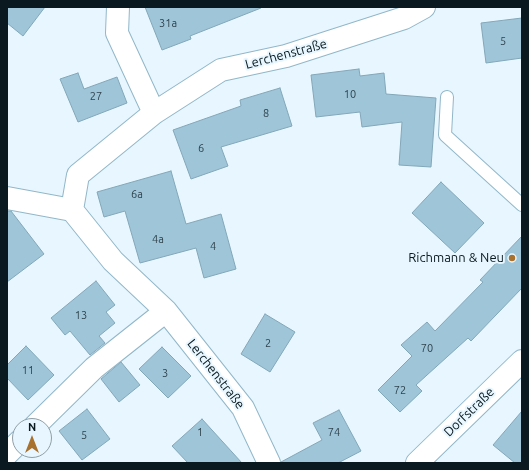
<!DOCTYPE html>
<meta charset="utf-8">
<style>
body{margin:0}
#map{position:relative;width:529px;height:470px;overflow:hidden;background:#e8f7ff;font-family:Ubuntu,sans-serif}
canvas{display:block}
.frame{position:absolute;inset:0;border:8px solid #0a181f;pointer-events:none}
.north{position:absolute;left:12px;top:418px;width:40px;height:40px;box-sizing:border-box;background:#e8f7ff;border:1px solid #8f9ea5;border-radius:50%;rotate:0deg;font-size:11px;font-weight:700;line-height:16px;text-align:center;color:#0a181f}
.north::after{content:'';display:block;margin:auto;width:14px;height:18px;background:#a9712e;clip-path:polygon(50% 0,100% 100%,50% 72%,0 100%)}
</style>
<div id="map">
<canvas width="529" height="470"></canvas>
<div class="frame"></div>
<div class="north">N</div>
</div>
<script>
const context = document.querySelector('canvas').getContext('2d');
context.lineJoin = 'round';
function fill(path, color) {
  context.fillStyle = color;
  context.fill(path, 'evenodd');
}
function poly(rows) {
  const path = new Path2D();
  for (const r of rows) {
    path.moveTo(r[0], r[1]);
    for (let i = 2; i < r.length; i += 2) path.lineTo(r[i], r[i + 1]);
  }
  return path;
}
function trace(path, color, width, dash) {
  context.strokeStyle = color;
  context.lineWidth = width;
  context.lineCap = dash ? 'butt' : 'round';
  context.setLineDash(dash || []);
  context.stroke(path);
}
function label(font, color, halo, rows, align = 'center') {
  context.font = font + ' Ubuntu,sans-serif';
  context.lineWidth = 4;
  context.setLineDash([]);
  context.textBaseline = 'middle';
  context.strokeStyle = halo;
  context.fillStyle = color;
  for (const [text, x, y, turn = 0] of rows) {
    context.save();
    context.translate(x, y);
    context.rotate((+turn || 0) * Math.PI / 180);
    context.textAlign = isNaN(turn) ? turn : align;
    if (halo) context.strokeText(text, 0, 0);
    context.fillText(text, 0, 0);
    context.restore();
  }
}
const building = poly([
 [7,7,45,7,23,36,7,23,7,7],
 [145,7,261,7,261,8,190,36,191,39,162,50,145,7],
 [522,18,522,58,486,63,481,23,522,18],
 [359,69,360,76,384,73,386,94,436,98,431,167,399,165,402,122,362,127,360,112,316,117,311,75,359,69],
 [78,73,84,89,117,77,127,103,78,122,60,79,78,73],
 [280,88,292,126,221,147,228,166,191,179,173,130,241,106,240,100,280,88],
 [171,171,186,224,221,214,236,269,204,278,196,248,140,263,125,211,104,217,97,192,171,171],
 [441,182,484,223,455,253,412,213,441,182],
 [7,211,11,211,44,254,7,282,7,211],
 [522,236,522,288,471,341,468,338,416,385,422,391,400,412,378,390,412,356,401,345,427,322,435,331,483,282,480,280,522,236],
 [96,281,115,305,106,312,115,323,99,336,105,343,90,355,70,331,65,335,51,318,96,281],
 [265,314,295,332,270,372,241,354,265,314],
 [26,346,54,375,28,400,7,378,7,365,26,346],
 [162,347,191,376,168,398,139,369,162,347],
 [121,362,140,385,119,402,101,379,121,362],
 [87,409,110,439,82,460,59,431,87,409],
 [339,410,361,451,338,463,281,463,281,462,322,440,313,423,339,410],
 [522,411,522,463,515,463,493,445,522,411],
 [202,419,242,463,188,463,172,446,202,419]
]);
const service = poly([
 [447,97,445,135,522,205]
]);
const minor = poly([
 [118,7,117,33,154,113],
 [7,198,72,210,113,261,166,311,243,408,269,463],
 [72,210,78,175,154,113,221,70,286,56,404,18,424,7],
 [35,426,94,368,166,311],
 [7,454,20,441],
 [417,463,522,361]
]);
const markers = [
 [512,258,4,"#a9712e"]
];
const numberNames = [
 ["31a",168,23],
 ["5",503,41],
 ["10",350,94],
 ["27",96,96],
 ["8",266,113],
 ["6",201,148],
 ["6a",137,194],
 ["4a",158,239],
 ["4",213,246],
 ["13",81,315],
 ["2",268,343],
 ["70",427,348],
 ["11",28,370],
 ["3",165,373],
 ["72",400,390],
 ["1",200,432],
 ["74",334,432],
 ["5",84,435]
];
const streetNames = [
 ["Lerchenstraße",286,54,-15],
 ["Lerchenstraße",216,374,52],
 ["Dorfstraße",469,412,-44]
];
const poiNames = [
 ["Richmann & Neu",504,258]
];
fill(building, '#9fc5d8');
trace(building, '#82a7b9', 1);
trace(service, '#91b7c9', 14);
trace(minor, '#91b7c9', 24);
trace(service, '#fff', 12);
trace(minor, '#fff', 22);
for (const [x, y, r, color] of markers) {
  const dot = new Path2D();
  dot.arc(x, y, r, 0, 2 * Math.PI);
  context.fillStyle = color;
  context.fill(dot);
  trace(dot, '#e8f7ff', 1.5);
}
label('11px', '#2f434d', null, numberNames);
label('13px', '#0a181f', '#e8f7ff', streetNames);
label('13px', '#0a181f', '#e8f7ff', poiNames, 'right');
</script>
